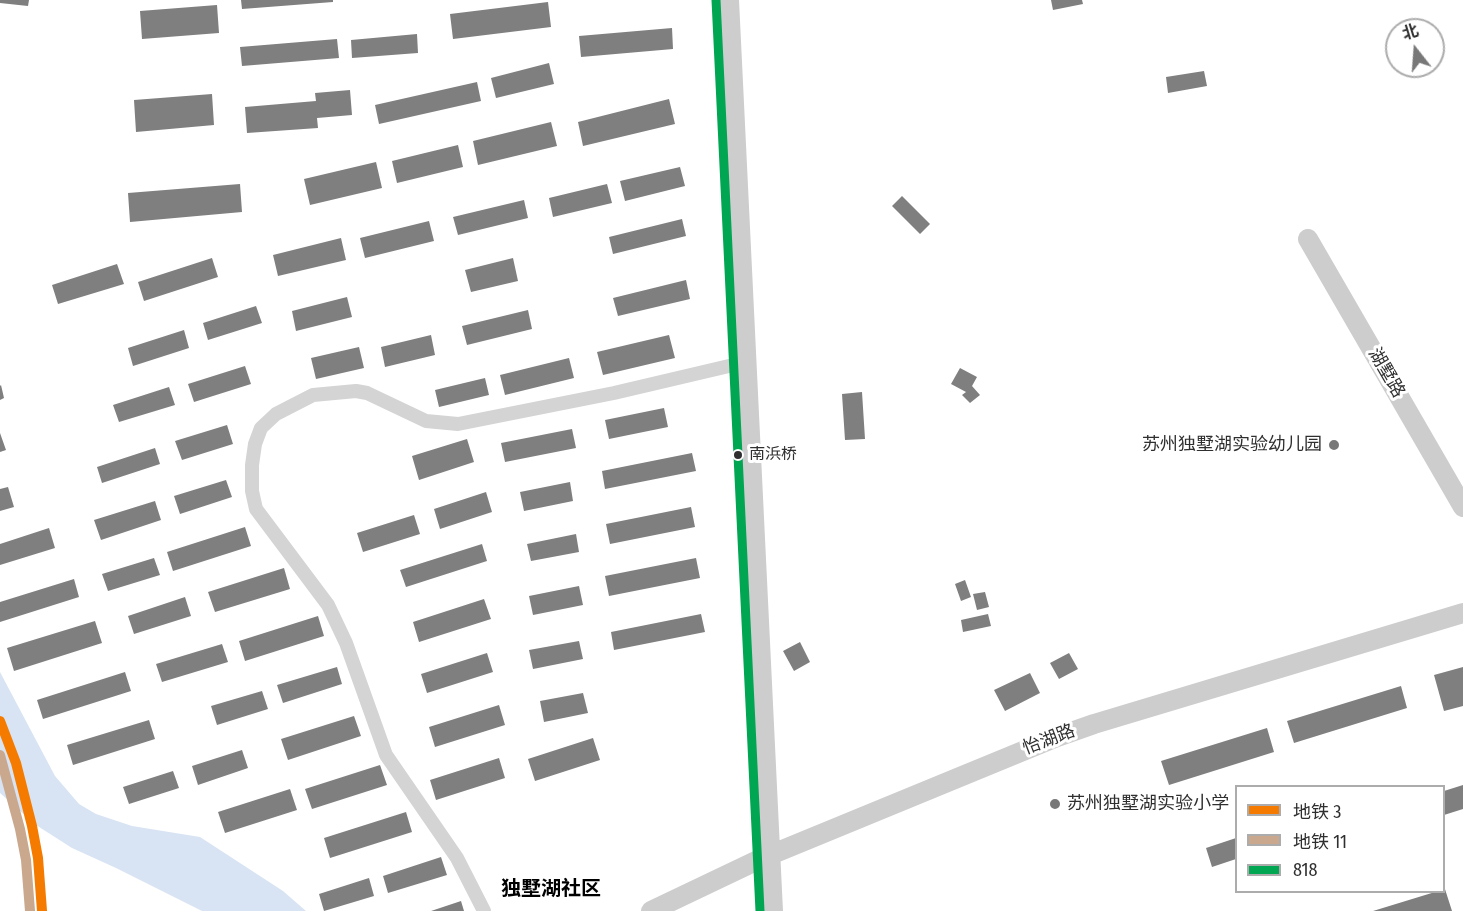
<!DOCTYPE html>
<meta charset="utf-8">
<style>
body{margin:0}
#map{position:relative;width:1463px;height:911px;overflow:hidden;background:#fff;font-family:"Fira Sans Condensed","Noto Sans SC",sans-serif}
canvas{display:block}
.legend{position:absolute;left:1235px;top:785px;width:210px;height:108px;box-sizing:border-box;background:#fff;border:2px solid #acacac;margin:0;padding:8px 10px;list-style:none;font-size:18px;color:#2f2f2f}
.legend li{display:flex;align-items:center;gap:12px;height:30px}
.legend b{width:30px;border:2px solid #acacac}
.north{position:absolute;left:1385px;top:18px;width:60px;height:60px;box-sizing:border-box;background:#fff;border:2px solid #acacac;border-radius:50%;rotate:343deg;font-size:16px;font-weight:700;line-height:24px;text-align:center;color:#2f2f2f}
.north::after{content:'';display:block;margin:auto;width:21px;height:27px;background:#787878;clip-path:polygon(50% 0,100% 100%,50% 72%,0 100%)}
</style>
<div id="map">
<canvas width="1463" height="911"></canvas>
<ul class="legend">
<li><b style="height:8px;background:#f57b00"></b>地铁 3</li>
<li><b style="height:8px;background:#caa88e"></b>地铁 11</li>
<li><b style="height:8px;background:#00a651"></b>818</li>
</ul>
<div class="north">北</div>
</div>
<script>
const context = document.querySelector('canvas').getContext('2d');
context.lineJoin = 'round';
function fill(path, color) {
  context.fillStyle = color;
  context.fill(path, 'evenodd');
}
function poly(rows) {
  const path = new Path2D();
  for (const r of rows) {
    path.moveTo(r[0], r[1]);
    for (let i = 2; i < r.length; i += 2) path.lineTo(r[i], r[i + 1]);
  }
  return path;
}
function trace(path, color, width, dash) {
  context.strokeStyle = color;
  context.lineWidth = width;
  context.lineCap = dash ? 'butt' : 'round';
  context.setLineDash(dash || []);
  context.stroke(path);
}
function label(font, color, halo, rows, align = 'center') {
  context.font = font + ' "Fira Sans Condensed","Noto Sans SC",sans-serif';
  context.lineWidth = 6;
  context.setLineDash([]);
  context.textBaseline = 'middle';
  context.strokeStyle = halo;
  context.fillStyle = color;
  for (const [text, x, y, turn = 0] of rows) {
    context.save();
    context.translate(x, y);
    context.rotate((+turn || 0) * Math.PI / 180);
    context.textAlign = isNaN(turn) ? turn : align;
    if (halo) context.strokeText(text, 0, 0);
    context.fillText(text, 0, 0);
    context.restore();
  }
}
const water = poly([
 [0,672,55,776,79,804,96,814,132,826,200,837,283,891,306,911,202,911,116,868,72,848,36,825,0,793]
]);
const building = poly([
 [0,0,29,0,28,6,0,3],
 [241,0,333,0,333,2,242,9],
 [1051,0,1082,0,1083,4,1053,10],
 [548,2,551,27,453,39,450,14],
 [217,5,219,33,142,39,140,11],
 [672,28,673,49,581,57,579,36],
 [417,34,418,53,352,58,351,40],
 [337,39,339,58,242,66,240,47],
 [549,63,554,84,496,98,491,78],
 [1204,71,1207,86,1168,93,1166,77],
 [477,82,481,101,379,124,375,105],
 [350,90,352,115,317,118,318,128,247,133,245,107,316,101,315,93],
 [212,94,214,125,136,132,134,100],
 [669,99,675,124,583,146,578,122],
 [551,122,557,146,478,165,473,141],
 [458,145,463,167,397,183,392,161],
 [376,162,382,188,310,205,304,179],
 [680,167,685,186,625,201,620,181],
 [240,184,242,212,130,222,128,193],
 [607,184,612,203,553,217,549,198],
 [902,196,930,224,920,234,892,206],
 [524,200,528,218,458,235,453,217],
 [682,219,686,236,613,254,609,237],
 [429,221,434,241,365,258,360,238],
 [341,238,346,260,278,276,273,255],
 [212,258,218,277,144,301,138,282],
 [513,258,518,281,471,292,465,270],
 [117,264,124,284,58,304,52,285],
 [686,280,690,299,618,316,613,298],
 [347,297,352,317,296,331,292,311],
 [256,306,262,323,208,340,203,323],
 [528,310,532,329,467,345,462,326],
 [184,330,189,348,133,366,128,348],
 [431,335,435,355,385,367,381,347],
 [669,335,675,358,603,375,597,352],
 [359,347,364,368,316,379,311,358],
 [569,358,574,378,505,395,500,375],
 [245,366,251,384,194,402,188,384],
 [960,368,977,377,972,386,980,395,970,403,962,395,966,392,951,384],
 [485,378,489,395,439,407,435,390],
 [1,385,4,398,0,400,0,386],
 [169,387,175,405,119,422,113,405],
 [862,392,865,439,845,440,842,394],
 [664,408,668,427,609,439,605,420],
 [227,425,233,444,182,460,175,441],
 [572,429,576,448,505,462,501,443],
 [0,433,6,450,0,452],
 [467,439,474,462,419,480,412,456],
 [155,448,160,464,102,483,97,467],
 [692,453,696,471,605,489,602,471],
 [226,480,232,497,180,514,174,496],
 [570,482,573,501,524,511,520,492],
 [8,487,14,507,0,511,0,489],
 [486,492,492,512,440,529,434,509],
 [155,501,161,520,101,540,94,520],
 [691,507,695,527,610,544,606,524],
 [414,515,420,534,363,552,357,533],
 [245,527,251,546,173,571,167,552],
 [49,528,55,548,0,565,0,544],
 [576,534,579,552,531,561,527,544],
 [482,544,487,561,406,587,400,570],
 [154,558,160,575,108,591,102,574],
 [696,558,700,578,609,596,605,576],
 [284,568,290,589,215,612,208,592],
 [74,579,79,597,0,622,0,602],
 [965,580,971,597,961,601,955,584],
 [579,586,583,605,533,615,529,596],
 [985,592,989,607,977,610,973,594],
 [185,597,191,616,134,634,128,616],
 [484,599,491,619,419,642,413,622],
 [701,614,705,632,614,650,611,632],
 [988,614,991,626,963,632,961,620],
 [318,616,324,636,245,661,239,641],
 [95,621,102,643,14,671,7,648],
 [579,641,583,659,533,669,529,650],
 [800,642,810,662,794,671,783,651],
 [222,644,228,662,162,682,156,664],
 [487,653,493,672,427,693,421,674],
 [1069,653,1078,669,1059,679,1050,663],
 [337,667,342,684,283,703,277,685],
 [1463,667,1463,706,1444,711,1434,675],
 [125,672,131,691,43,719,37,700],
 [1030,673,1040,693,1005,711,994,690],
 [1401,686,1407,708,1294,743,1287,721],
 [262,691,268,709,217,725,211,706],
 [583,693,588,713,544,722,540,701],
 [499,705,505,725,435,747,429,727],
 [354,716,361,736,288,760,281,739],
 [149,720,155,739,73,765,67,745],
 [1267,728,1274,752,1169,785,1161,761],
 [593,738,600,760,535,781,528,759],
 [242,750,248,768,198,785,192,766],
 [499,758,505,778,436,800,430,780],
 [380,765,387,785,312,809,305,789],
 [173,771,179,788,129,804,123,787],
 [1463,785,1463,809,1444,815,1444,791],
 [290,789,297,810,225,833,218,812],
 [406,812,412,832,330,858,324,838],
 [1236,838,1236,859,1212,867,1206,848],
 [441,857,447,875,388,893,383,876],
 [369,878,374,896,324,911,319,894],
 [1444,886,1452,911,1373,911,1435,892,1444,892],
 [461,901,464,911,431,911]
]);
const street = poly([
 [484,911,457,858,386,755,346,643,328,605,256,509,252,491,252,465,255,444,261,428,276,414,313,395,356,391,367,393,426,421,458,424,614,393,746,362]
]);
const secondary = poly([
 [729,0,773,911],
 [1308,239,1463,507],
 [651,911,758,860,1057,737,1094,724,1463,613]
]);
const bus1 = poly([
 [716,0,760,911]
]);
const metro1 = poly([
 [0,721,16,763,32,826,38,858,42,911]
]);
const metro2 = poly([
 [0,755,20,829,26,860,30,911]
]);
const markers = [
 [1334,445,6,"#787878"],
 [738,455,5,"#2f2f2f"],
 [1055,804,6,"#787878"]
];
const busNames = [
 ["南浜桥",749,455]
];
const streetNames = [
 ["湖墅路",1386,373,60],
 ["怡湖路",1049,740,-21]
];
const poiNames = [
 ["苏州独墅湖实验幼儿园",1322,445],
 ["苏州独墅湖实验小学",1067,804,"left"]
];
const neighbourhoodNames = [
 ["独墅湖社区",551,889]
];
fill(water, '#d8e4f3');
fill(building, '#7f7f7f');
trace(street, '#d4d4d4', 14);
trace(secondary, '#cdcdcd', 20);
trace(bus1, '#00a651', 9);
trace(metro1, '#f57b00', 10);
trace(metro2, '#caa88e', 10);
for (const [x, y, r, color] of markers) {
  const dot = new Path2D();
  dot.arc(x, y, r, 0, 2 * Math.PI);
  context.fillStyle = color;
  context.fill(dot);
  trace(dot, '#fff', 2);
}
label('16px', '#2f2f2f', '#fff', busNames, 'left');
label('18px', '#2f2f2f', '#fff', streetNames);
label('18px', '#2f2f2f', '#fff', poiNames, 'right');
label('bold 20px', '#000', '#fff', neighbourhoodNames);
</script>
